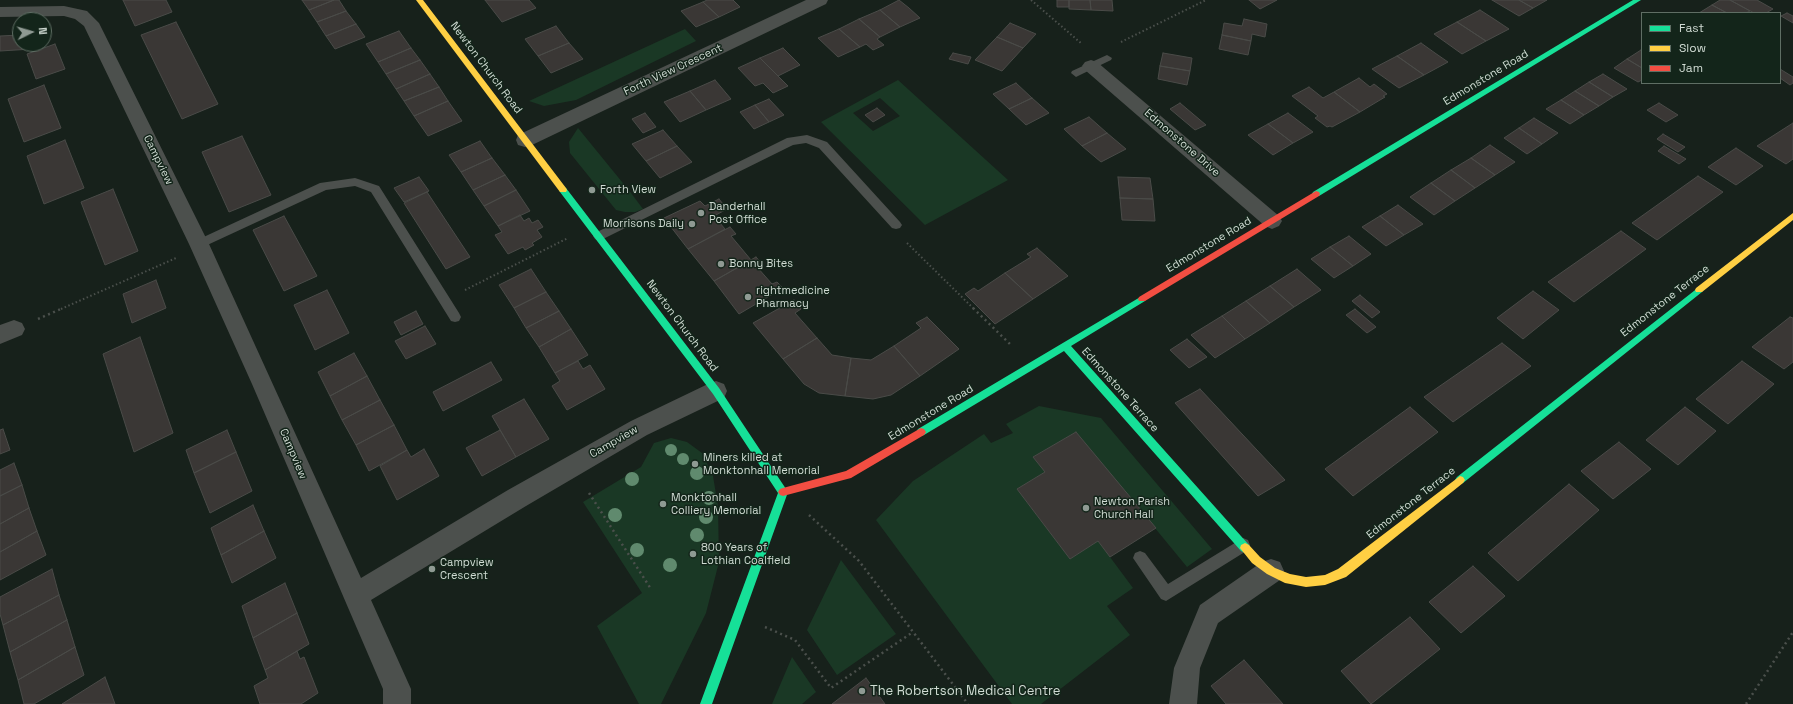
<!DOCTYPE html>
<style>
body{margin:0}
#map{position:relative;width:1793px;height:704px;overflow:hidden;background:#17211b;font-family:"Space Grotesk",sans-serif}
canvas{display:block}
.legend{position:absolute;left:1641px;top:12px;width:140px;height:72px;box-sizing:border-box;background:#13251a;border:1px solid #5f6e64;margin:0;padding:5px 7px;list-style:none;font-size:12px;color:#d0dbd3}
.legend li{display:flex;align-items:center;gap:8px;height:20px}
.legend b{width:20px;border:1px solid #5f6e64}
.north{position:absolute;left:12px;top:12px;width:40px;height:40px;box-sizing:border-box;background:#13251a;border:1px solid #5f6e64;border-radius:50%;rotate:85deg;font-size:11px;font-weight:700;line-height:16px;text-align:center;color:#d0dbd3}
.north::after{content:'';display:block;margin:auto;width:14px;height:18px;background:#8f9a93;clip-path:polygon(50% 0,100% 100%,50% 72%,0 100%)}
</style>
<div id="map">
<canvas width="1793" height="704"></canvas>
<ul class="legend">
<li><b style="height:5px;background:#16e098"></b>Fast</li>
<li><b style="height:5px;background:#ffcf43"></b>Slow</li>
<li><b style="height:5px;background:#f24e42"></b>Jam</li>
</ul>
<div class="north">N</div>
</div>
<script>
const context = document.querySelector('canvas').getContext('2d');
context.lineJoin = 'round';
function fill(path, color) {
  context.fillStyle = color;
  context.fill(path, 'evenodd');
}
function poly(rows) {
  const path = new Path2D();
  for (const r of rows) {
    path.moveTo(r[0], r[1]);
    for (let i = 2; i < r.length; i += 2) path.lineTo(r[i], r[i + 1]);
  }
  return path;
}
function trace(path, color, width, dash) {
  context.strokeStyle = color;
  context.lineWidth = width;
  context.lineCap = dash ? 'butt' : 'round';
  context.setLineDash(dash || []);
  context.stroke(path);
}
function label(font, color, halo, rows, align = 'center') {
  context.font = font + ' "Space Grotesk",sans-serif';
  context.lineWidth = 3;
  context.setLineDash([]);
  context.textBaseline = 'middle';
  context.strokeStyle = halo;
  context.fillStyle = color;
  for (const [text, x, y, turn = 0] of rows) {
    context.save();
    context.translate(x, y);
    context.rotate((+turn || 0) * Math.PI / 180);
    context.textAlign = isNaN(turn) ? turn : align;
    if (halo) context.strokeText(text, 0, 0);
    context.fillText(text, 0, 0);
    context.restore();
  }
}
const green = poly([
 [685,29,696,41,576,100,544,106,529,101],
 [898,80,1008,180,925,225,821,122],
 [880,98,900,116,873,131,853,113],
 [578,128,631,193,643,209,635,212,625,212,616,210,570,153,569,142],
 [1039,406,1101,418,1212,549,1187,567,1076,432,1033,457,1045,472,1017,489,1070,559,1098,541,1110,557,1133,588,1107,606,1130,635,1041,704,1012,704,876,520,913,481,984,434,991,443,1013,433,1006,424],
 [671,438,687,442,702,453,713,476,718,506,719,562,706,613,661,704,639,704,597,626,642,593,583,502,641,467,654,443],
 [841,560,896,634,837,675,807,630],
 [792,657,816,692,802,704,772,704]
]);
const building = poly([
 [123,0,166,0,172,12,135,26,123,0],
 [302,0,334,0,309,10,302,0],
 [334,0,339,0,346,11,317,22,309,10,334,0],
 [485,0,529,0,536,8,502,22,485,0],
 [707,0,733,0,740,7,719,17,703,2,707,0],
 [899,0,909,8,920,18,900,27,880,10,899,0],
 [1057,0,1069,0,1069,7,1057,7,1057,0],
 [1069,0,1090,0,1091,10,1069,9,1069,0],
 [1090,0,1112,0,1113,11,1091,10,1090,0],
 [1249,0,1277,0,1260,9,1249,0],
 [1492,0,1519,0,1533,8,1519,16,1492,0],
 [1519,0,1547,0,1533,8,1519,0],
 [1720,0,1730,0,1750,11,1746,13,1727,13,1712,5,1720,0],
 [1730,0,1757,0,1773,9,1766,13,1754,13,1730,0],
 [703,2,719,17,696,27,681,11,703,2],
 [1712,5,1727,13,1699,13,1712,5],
 [880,10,900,27,880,37,859,19,880,10],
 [1480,10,1494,19,1509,29,1486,41,1457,22,1480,10],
 [346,11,356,24,326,36,317,22,346,11],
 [1787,13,1793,16,1793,23,1781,16,1787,13],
 [859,19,880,37,877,39,884,45,873,50,866,44,860,47,839,29,859,19],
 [1244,19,1267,24,1265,37,1252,34,1251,41,1222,35,1224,23,1242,26,1244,19],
 [176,22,218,104,182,119,141,35,176,22],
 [1457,22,1486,41,1462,54,1434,34,1457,22],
 [1010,23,1036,34,1023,48,997,37,1010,23],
 [356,24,365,37,335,49,326,36,356,24],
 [556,26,569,43,538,56,525,39,556,26],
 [839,29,860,47,838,57,818,38,839,29],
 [399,31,411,48,378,62,366,44,399,31],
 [20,35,20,44,35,44,32,49,0,51,0,36,20,35],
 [1222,35,1251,41,1248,55,1219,49,1222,35],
 [997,37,1023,48,1002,71,975,60,997,37],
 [569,43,583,59,551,73,538,56,569,43],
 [1421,43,1435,53,1448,62,1424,75,1397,56,1421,43],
 [55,44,65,69,36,79,27,54,55,44],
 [411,48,420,60,386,74,378,62,411,48],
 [783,48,800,65,778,76,760,58,783,48],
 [1641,50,1642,51,1642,68,1627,59,1641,50],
 [953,53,971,57,968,64,949,59,953,53],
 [1163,53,1192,58,1190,71,1160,66,1163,53],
 [1397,56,1424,75,1399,88,1372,69,1397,56],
 [760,58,788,86,773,93,763,83,755,86,738,68,760,58],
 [1627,59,1642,68,1642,80,1638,82,1614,68,1627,59],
 [420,60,430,74,396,89,386,74,420,60],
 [1160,66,1190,71,1187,85,1158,79,1160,66],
 [1780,69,1793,77,1793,83,1790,85,1780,78,1780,69],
 [430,74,439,87,404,101,396,89,430,74],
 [1603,74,1627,89,1613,97,1589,82,1603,74],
 [1359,78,1370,87,1374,84,1387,94,1383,96,1385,97,1360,112,1334,92,1359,78],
 [715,80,731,99,706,110,690,91,715,80],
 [1589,82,1613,97,1599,106,1575,91,1589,82],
 [1016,83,1032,98,1009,109,993,94,1016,83],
 [44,85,61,128,24,142,8,99,44,85],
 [439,87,448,101,414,116,404,101,439,87],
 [1309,87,1323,98,1334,92,1360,112,1332,127,1330,126,1327,127,1315,118,1318,116,1292,96,1309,87],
 [690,91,706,110,680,122,664,102,690,91],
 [1575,91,1599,106,1584,115,1561,100,1575,91],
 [1032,98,1049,113,1026,125,1009,109,1032,98],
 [769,99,784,115,769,122,755,105,769,99],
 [1561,100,1584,115,1570,124,1546,109,1561,100],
 [448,101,462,121,428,136,414,116,448,101],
 [1180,103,1206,125,1195,130,1170,109,1180,103],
 [1659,103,1678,115,1666,122,1647,110,1659,103],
 [755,105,769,122,754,129,740,112,755,105],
 [877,108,885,115,873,122,865,115,877,108],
 [645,113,656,127,643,133,632,119,645,113],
 [1288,113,1313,132,1293,143,1268,124,1288,113],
 [1089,117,1107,133,1082,146,1064,129,1089,117],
 [1534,118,1558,133,1542,144,1519,128,1534,118],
 [1793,123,1793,159,1786,164,1757,146,1793,123],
 [1268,124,1293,143,1273,155,1248,135,1268,124],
 [1519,128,1542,144,1527,154,1504,138,1519,128],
 [663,130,677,146,646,161,632,144,663,130],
 [1107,133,1126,149,1101,162,1082,146,1107,133],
 [1663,134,1685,147,1678,152,1657,139,1663,134],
 [242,136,271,195,229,212,202,152,242,136],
 [65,140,84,188,44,204,27,156,65,140],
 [480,141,492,158,461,172,449,155,480,141],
 [1490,145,1515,162,1495,175,1471,158,1490,145],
 [677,146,692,162,660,178,646,161,677,146],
 [1664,146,1686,159,1679,164,1658,151,1664,146],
 [1736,148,1763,166,1736,185,1708,167,1736,148],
 [492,158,505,175,473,190,461,172,492,158],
 [1471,158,1495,175,1475,188,1451,170,1471,158],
 [1451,170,1475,188,1455,201,1431,183,1451,170],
 [505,175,516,190,484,206,473,190,505,175],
 [1698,176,1723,192,1657,240,1632,223,1698,176],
 [419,177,429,191,404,202,394,188,419,177],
 [1118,177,1150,178,1153,199,1120,198,1118,177],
 [1431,183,1455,201,1434,215,1410,197,1431,183],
 [113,189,138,251,105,265,81,202,113,189],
 [516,190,530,211,498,226,484,206,516,190],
 [427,192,470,257,446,269,404,203,427,192],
 [1120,198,1153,199,1155,221,1122,220,1120,198],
 [719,199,727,209,714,216,725,229,688,249,664,218,700,201,705,206,719,199],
 [1398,205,1423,224,1404,235,1380,216,1398,205],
 [520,215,524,221,529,218,532,223,538,220,543,227,537,230,542,237,532,243,534,245,525,250,523,247,508,254,495,235,502,232,498,226,520,215],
 [284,216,317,276,284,291,253,230,284,216],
 [1380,216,1404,235,1386,246,1362,227,1380,216],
 [730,227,736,234,731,236,751,260,714,281,688,249,730,227],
 [1621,231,1646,249,1574,302,1548,282,1621,231],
 [1349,236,1371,254,1353,266,1330,247,1349,236],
 [1330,247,1353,266,1334,278,1311,259,1330,247],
 [1037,248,1068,276,1033,299,1005,273,1031,257,1027,254,1037,248],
 [756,257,762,264,757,267,772,284,777,282,783,288,739,314,714,281,756,257],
 [531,269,546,292,514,308,499,285,531,269],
 [1297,269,1321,290,1294,307,1270,286,1297,269],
 [1005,273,1033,299,995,324,965,294,974,288,978,291,1005,273],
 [156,280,166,308,132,323,123,294,156,280],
 [1270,286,1294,307,1270,323,1246,301,1270,286],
 [327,290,349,333,315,350,294,305,327,290],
 [1533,291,1559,310,1523,339,1497,318,1533,291],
 [546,292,559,311,526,328,514,308,546,292],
 [1360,295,1380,312,1372,318,1352,301,1360,295],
 [794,300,801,309,795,313,817,338,783,359,753,323,794,300],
 [1246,301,1270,323,1245,339,1222,316,1246,301],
 [1355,309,1376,327,1367,333,1346,315,1355,309],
 [416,311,423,324,401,335,394,322,416,311],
 [559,311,571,329,539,347,526,328,559,311],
 [1222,316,1245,339,1215,358,1191,335,1222,316],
 [927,317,959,349,920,376,894,346,921,328,916,323,927,317],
 [1790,317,1793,318,1793,362,1784,369,1752,347,1790,317],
 [425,326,436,344,406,359,395,341,425,326],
 [571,329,588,355,555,373,539,347,571,329],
 [140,337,173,433,134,452,103,354,140,337],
 [817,338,832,355,851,358,845,396,819,393,804,384,783,359,817,338],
 [1187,339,1207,357,1189,368,1170,350,1187,339],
 [1502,343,1531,366,1453,422,1424,397,1502,343],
 [894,346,920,376,891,395,873,399,845,396,851,358,871,360,894,346],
 [354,353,367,376,330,396,318,372,354,353],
 [578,361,583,369,590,365,605,389,567,410,552,386,560,381,555,373,578,361],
 [1742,361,1774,384,1728,424,1696,399,1742,361],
 [491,362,502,380,443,411,433,392,491,362],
 [367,376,380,400,342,420,330,396,367,376],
 [1200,389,1285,480,1258,496,1175,403,1200,389],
 [524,399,549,439,516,457,492,416,524,399],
 [380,400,394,425,356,445,342,420,380,400],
 [1410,407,1438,432,1353,496,1325,469,1410,407],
 [1685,407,1716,431,1678,465,1646,440,1685,407],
 [394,425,407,450,369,471,356,445,394,425],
 [3,429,10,450,0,454,0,430,3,429],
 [227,430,236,452,194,473,186,450,227,430],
 [500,430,516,457,482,476,466,448,500,430],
 [1076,432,1156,528,1110,557,1098,541,1070,559,1017,489,1045,472,1033,457,1076,432],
 [1619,442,1651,469,1613,499,1581,471,1619,442],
 [424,449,439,476,397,500,380,466,407,450,411,457,424,449],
 [236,452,252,491,210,513,194,473,236,452],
 [14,463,22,485,0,496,0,470,14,463],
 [1569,484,1599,510,1518,581,1488,553,1569,484],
 [22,485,29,508,0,524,0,496,22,485],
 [253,505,264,531,221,555,211,528,253,505],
 [29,508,37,531,0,552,0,524,29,508],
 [37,531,46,555,0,580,0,552,37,531],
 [264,531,276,558,232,583,221,555,264,531],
 [1473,566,1505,596,1461,633,1429,602,1473,566],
 [52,569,59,595,3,625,0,614,0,597,52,569],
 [285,583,297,613,253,638,242,606,285,583],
 [59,595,67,620,10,652,3,625,59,595],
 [297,613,309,644,265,670,253,638,297,613],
 [1410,617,1440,649,1371,704,1341,671,1410,617],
 [67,620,75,647,18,680,10,652,67,620],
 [75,647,84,675,34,704,24,704,18,680,75,647],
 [297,651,300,659,304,657,318,693,301,704,260,704,254,686,268,678,265,670,297,651],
 [1244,660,1283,704,1226,704,1211,686,1244,660],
 [105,677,115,704,62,704,105,677],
 [866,678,885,704,832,704,866,678]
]);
const pathFar1 = poly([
 [1031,0,1082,44],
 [1121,42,1206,0],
 [907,243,974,309],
 [465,290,568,238],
 [61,309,176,258]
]);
const path = poly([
 [973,308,1012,346],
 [38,319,63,308],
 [589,493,651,589],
 [809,515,859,561,968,704],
 [765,627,795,640,831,688,913,632],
 [1746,704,1793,632]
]);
const lane = poly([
 [1107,55,1112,58,1111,60,1080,75,1076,77,1071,73,1072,71,1107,55],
 [807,135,827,142,900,222,902,225,900,228,896,229,892,228,819,148,806,143,793,145,603,239,599,241,595,239,593,236,595,233,787,138,807,135],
 [355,178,379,186,459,313,461,317,459,321,455,322,451,321,371,192,355,186,326,190,203,247,199,249,195,247,193,244,195,241,320,183,355,178],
 [1243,538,1248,540,1250,545,1248,550,1166,601,1161,599,1133,558,1135,553,1140,551,1145,553,1168,584,1243,538]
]);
const street = poly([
 [806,0,828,0,826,4,532,145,525,147,518,145,516,140,518,135,806,0],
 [64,6,87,11,99,23,209,244,361,578,508,490,631,421,708,384,716,381,724,384,727,391,724,398,647,435,526,506,371,600,411,689,411,704,383,704,383,689,252,384,189,244,84,26,75,19,64,16,0,17,0,7,64,6],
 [1091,60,1097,62,1279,216,1282,221,1279,226,1272,229,1265,226,1085,70,1082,66,1085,62,1091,60],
 [14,320,22,323,25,329,22,335,0,344,0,325,14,320],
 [1271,559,1280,562,1284,571,1280,580,1218,623,1200,668,1197,704,1169,704,1174,668,1200,605,1262,562,1271,559]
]);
const fast = poly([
 [1633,0,1641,0,1319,196,1313,196,1312,194,1313,192,1633,0],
 [563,187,566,188,719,388,788,492,712,704,700,704,778,493,713,394,560,192,559,190,563,187],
 [1699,287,1702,288,1703,290,1702,292,1463,483,1460,484,1457,483,1455,480,1457,477,1699,287],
 [1142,296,1146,299,1145,301,1071,346,1249,545,1250,548,1249,551,1245,553,1241,551,1064,351,924,435,921,436,918,435,916,432,918,429,1142,296]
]);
const slow = poly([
 [416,0,423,0,566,188,567,190,566,192,560,192,416,0],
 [1793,213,1793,220,1702,292,1696,292,1695,290,1696,288,1793,213],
 [1460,476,1463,477,1465,480,1463,483,1346,577,1325,585,1306,587,1285,583,1267,574,1252,563,1240,548,1241,545,1245,543,1249,545,1260,557,1275,568,1290,574,1306,577,1325,575,1338,569,1460,476]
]);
const jam = poly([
 [1316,191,1319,192,1320,194,1319,196,1145,301,1139,301,1138,299,1139,297,1316,191],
 [921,428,924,429,926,432,924,435,851,478,783,496,780,495,778,492,780,489,783,488,846,471,921,428]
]);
const trees = [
 [671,450,6],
 [683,459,6],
 [697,473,7],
 [632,479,7],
 [709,498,7],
 [615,515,7],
 [706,517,7],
 [697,535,7],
 [637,550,7],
 [670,565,7]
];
const markers = [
 [592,190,4,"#8f9a93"],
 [701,213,4,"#8f9a93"],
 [692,224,4,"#8f9a93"],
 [721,264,4,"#8f9a93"],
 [748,297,4,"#8f9a93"],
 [695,464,4,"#8f9a93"],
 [663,504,4,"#8f9a93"],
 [1086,508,4,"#8f9a93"],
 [693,554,4,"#8f9a93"],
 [432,569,4,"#8f9a93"],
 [862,691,4,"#8f9a93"]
];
const streetNames = [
 ["Newton Church Road",486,68,53],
 ["Forth View Crescent",673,70,-25],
 ["Edmonstone Road",1486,78,-31],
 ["Edmonstone Drive",1182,143,41],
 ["Campview",158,160,64],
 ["Edmonstone Road",1209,245,-31],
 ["Edmonstone Terrace",1665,301,-38],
 ["Newton Church Road",682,326,53],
 ["Edmonstone Terrace",1120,390,48],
 ["Edmonstone Road",931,413,-31],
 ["Campview",614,442,-30],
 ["Campview",293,454,67],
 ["Edmonstone Terrace",1411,503,-38]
];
const poiNames = [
 ["Forth View",600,190],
 ["Danderhall",709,207],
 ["Post Office",709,220],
 ["Morrisons Daily",684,224,"right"],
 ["Bonny Bites",729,264],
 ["rightmedicine",756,291],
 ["Pharmacy",756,304],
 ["Miners killed at",703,458],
 ["Monktonhall Memorial",703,471],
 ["Monktonhall",671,498],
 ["Colliery Memorial",671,511],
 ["Newton Parish",1094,502],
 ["Church Hall",1094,515],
 ["800 Years of",701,548],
 ["Lothian Coalfield",701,561],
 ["Campview",440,563],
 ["Crescent",440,576]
];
const nearPoinames = [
 ["The Robertson Medical Centre",870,691]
];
fill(green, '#1a3825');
fill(building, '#3a3735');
trace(building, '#4a4b48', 1);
trace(pathFar1, '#4b504c', 2, [1.5, 2.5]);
trace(path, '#4b504c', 2.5, [2, 3.5]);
fill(lane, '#4c504d');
fill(street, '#4c504d');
fill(fast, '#16e098');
fill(slow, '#ffcf43');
fill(jam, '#f24e42');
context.fillStyle = '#608a6e';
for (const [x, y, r] of trees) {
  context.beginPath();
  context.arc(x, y, r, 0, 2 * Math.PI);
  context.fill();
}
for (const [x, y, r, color] of markers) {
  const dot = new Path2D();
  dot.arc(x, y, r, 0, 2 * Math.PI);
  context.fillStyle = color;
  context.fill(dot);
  trace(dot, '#13251a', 1.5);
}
label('11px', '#d0dbd3', '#13251a', streetNames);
label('11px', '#d0dbd3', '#13251a', poiNames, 'left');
label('13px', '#d0dbd3', '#13251a', nearPoinames, 'left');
</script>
